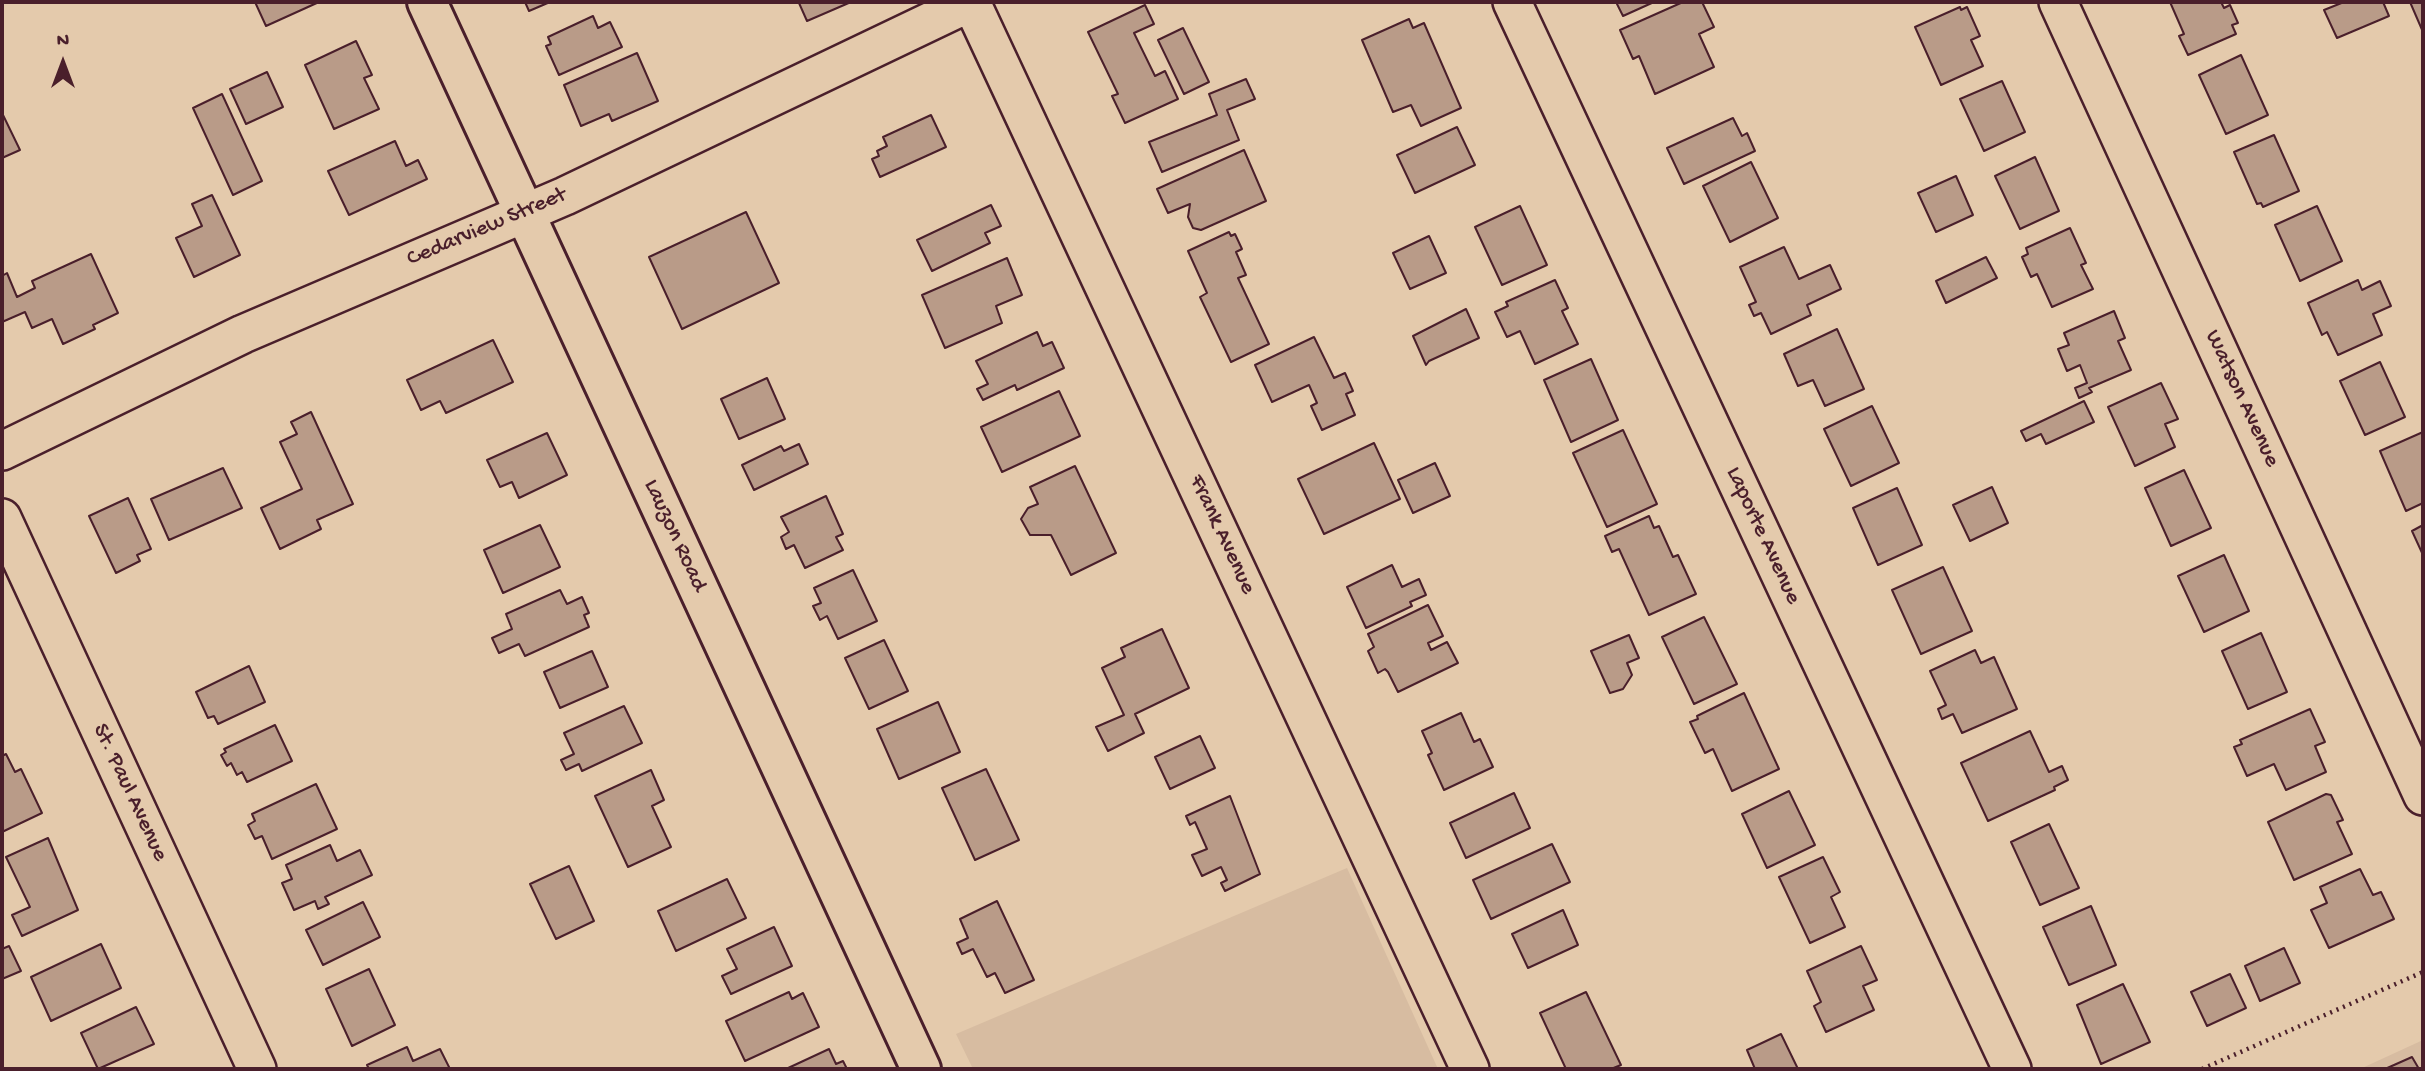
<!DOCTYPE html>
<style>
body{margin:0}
#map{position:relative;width:2425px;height:1071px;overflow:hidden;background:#e4caac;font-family:"Gochi Hand",sans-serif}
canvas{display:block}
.frame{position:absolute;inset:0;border:4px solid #4a1f2b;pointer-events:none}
.north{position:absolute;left:28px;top:28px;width:70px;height:70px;-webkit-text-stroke:5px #e4caac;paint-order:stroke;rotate:0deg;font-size:19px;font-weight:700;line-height:28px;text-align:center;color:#4a1f2b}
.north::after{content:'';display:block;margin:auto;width:24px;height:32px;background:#4a1f2b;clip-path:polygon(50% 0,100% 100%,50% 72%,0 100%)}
</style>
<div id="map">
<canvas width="2425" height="1071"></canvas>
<div class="frame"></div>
<div class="north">N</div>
</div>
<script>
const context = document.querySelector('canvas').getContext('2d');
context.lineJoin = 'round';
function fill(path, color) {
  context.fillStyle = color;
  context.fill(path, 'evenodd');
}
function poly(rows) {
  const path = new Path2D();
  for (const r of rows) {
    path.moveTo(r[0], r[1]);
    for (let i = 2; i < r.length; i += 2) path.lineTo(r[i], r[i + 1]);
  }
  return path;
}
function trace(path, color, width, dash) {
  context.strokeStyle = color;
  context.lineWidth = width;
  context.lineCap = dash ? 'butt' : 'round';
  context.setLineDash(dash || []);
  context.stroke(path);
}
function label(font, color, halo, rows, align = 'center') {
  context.font = font + ' "Gochi Hand",sans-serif';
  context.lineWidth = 5;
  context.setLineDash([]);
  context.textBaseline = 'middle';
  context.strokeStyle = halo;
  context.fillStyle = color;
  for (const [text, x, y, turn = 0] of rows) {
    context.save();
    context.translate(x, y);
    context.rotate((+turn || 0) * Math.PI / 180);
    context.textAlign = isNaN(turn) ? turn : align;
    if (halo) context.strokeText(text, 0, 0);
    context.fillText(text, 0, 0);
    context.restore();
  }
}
const built = poly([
 [1347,868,1438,1069,973,1069,956,1034],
 [2423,1040,2423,1069,2360,1069]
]);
const building = poly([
 [255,2,319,2,266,26,255,2],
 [525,2,550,2,529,11,525,2],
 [802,2,851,2,807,21,799,3,802,2],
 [1616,2,1654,2,1623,16,1616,2],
 [1683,2,1702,2,1714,27,1699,34,1714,67,1655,94,1639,56,1633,59,1620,30,1683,2],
 [2170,2,2221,2,2224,8,2230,5,2238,23,2232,25,2236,34,2188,55,2179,36,2184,34,2170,2],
 [2344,2,2383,2,2389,16,2337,38,2324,10,2344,2],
 [2410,2,2423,2,2423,32,2410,2],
 [1145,5,1154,24,1134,33,1155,76,1165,71,1178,99,1125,123,1112,96,1118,94,1088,32,1145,5],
 [1960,7,1961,10,1967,7,1980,36,1971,40,1983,66,1941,85,1915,27,1960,7],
 [593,16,598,28,610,22,622,47,559,75,546,46,551,44,548,37,593,16],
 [1409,19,1413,28,1424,23,1461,108,1421,126,1411,105,1393,112,1362,40,1409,19],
 [1183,28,1209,82,1184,94,1158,40,1183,28],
 [356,41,372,75,364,78,379,109,334,129,305,65,356,41],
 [637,53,658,101,612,121,609,114,581,126,564,85,637,53],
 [2241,55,2268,115,2226,134,2199,75,2241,55],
 [267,72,283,107,246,124,230,89,267,72],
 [1246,79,1255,99,1227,110,1239,140,1162,172,1149,142,1217,115,1209,94,1246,79],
 [2002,81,2025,132,1984,151,1960,99,2002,81],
 [222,94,262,181,233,195,193,108,222,94],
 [3,115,20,150,2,158,2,116,3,115],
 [931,115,946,147,880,177,872,159,879,156,877,151,887,146,883,137,931,115],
 [1733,118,1742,136,1747,133,1755,151,1684,184,1667,148,1733,118],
 [1457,127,1475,165,1415,193,1397,155,1457,127],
 [2274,135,2299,191,2263,207,2261,203,2257,204,2234,152,2274,135],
 [395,141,406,166,418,160,427,179,349,215,328,171,395,141],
 [1244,150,1266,201,1201,230,1193,228,1188,217,1190,204,1168,213,1157,189,1244,150],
 [2035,157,2059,211,2020,229,1995,176,2035,157],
 [1751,162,1778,218,1730,242,1703,186,1751,162],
 [1956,176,1973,215,1936,232,1918,193,1956,176],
 [212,195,240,255,194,277,176,238,202,226,192,204,212,195],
 [991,205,1001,226,985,233,990,243,932,271,917,240,991,205],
 [1520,206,1547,265,1502,285,1475,227,1520,206],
 [2317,206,2342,261,2300,281,2275,225,2317,206],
 [746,212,779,283,682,329,649,257,746,212],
 [2070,228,2086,263,2081,265,2093,289,2052,307,2037,274,2031,277,2022,257,2028,254,2026,248,2070,228],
 [1229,232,1231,236,1235,234,1242,249,1236,252,1246,275,1238,278,1269,344,1231,362,1200,297,1207,293,1188,251,1229,232],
 [1429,236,1446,273,1410,289,1393,253,1429,236],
 [1784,247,1799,279,1830,265,1841,289,1807,305,1811,315,1771,334,1761,313,1754,316,1749,305,1756,302,1740,267,1784,247],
 [91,254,118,313,93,325,95,329,63,344,52,319,32,328,25,312,2,322,2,276,7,273,17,297,35,288,32,281,91,254],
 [1986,257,1997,278,1946,303,1936,281,1986,257],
 [1007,258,1022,295,996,306,1002,323,945,348,922,295,1007,258],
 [1555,280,1568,308,1562,311,1578,344,1535,364,1520,331,1507,337,1495,312,1508,306,1506,302,1555,280],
 [2358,280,2362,290,2380,281,2391,306,2373,314,2382,335,2338,355,2327,332,2322,335,2308,303,2358,280],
 [1466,309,1479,338,1429,361,1426,365,1413,336,1466,309],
 [2114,311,2125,338,2118,341,2131,370,2089,388,2092,392,2079,398,2075,388,2087,383,2080,365,2067,371,2058,349,2069,345,2064,333,2114,311],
 [1837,329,1864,389,1825,406,1813,380,1798,386,1784,354,1837,329],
 [1037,332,1043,346,1052,342,1064,368,1017,390,1015,385,983,400,977,389,988,384,976,361,1037,332],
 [1314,337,1334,378,1345,373,1353,391,1346,394,1355,415,1322,430,1311,406,1317,403,1309,385,1272,402,1255,365,1314,337],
 [493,340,513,382,446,413,440,401,421,410,407,380,493,340],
 [1591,359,1618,420,1571,442,1544,380,1591,359],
 [2380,362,2405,417,2365,435,2340,381,2380,362],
 [767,378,785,419,739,439,721,399,767,378],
 [2161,383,2178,419,2165,424,2175,447,2135,466,2108,407,2161,383],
 [1059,391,1080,436,1002,472,981,427,1059,391],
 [2084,401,2094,422,2046,444,2041,434,2026,441,2021,431,2084,401],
 [1872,406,1899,463,1851,486,1824,429,1872,406],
 [311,412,353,504,317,520,321,529,280,549,261,508,302,489,280,442,297,434,291,422,311,412],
 [1623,430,1657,504,1607,527,1573,453,1623,430],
 [2423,432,2423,503,2406,511,2380,451,2423,432],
 [547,433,567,475,519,498,512,482,500,487,487,460,547,433],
 [1374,443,1400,499,1324,534,1298,479,1374,443],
 [799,444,808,464,754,490,742,465,781,446,784,451,799,444],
 [1435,463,1450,496,1413,513,1398,480,1435,463],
 [1075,466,1116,553,1071,575,1051,535,1030,535,1021,519,1028,508,1038,504,1030,487,1075,466],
 [223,468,242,508,169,540,151,499,223,468],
 [2184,470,2211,528,2171,546,2145,488,2184,470],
 [1992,487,2008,523,1970,541,1953,505,1992,487],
 [1897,488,1922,545,1878,565,1853,508,1897,488],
 [826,496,843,534,836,537,843,550,805,568,794,545,786,549,781,537,789,532,781,517,826,496],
 [128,498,151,549,137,555,140,561,116,573,89,516,128,498],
 [1649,516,1654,528,1659,526,1673,557,1678,555,1696,594,1649,615,1619,549,1612,552,1605,536,1649,516],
 [540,525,560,567,503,593,484,550,540,525],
 [2423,525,2423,555,2412,531,2423,525],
 [2224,555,2249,611,2204,632,2178,576,2224,555],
 [1392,565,1402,587,1419,579,1426,595,1410,602,1412,606,1366,628,1347,587,1392,565],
 [1943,567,1972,631,1921,654,1892,590,1943,567],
 [853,570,877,621,838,639,827,616,820,620,813,606,821,603,814,588,853,570],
 [560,590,567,604,582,597,589,613,584,615,589,627,525,656,519,644,499,653,492,638,512,629,506,614,560,590],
 [1428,605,1443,636,1428,643,1431,650,1447,642,1458,663,1398,692,1388,672,1385,669,1378,673,1368,651,1374,647,1368,634,1428,605],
 [1704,617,1737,684,1694,704,1662,637,1704,617],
 [1162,629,1189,688,1135,714,1144,733,1108,751,1096,727,1124,715,1102,668,1125,657,1121,648,1162,629],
 [2261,633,2287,692,2248,709,2222,651,2261,633],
 [1629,635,1639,658,1627,663,1632,675,1623,689,1610,693,1591,651,1629,635],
 [884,640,908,691,869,709,845,658,884,640],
 [1975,650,1981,663,1994,657,2017,709,1962,733,1953,714,1942,719,1938,709,1946,705,1930,671,1975,650],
 [592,651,608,687,560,708,544,672,592,651],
 [249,666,265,702,218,724,214,716,208,718,196,692,249,666],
 [1744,693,1779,769,1732,791,1713,749,1705,753,1690,722,1698,719,1697,716,1744,693],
 [938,702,960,752,899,779,877,729,938,702],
 [624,706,642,743,582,771,579,764,566,770,561,760,574,754,564,733,624,706],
 [2310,709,2325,742,2315,746,2326,772,2286,790,2274,764,2247,776,2234,747,2242,744,2240,740,2310,709],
 [1461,713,1474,742,1480,739,1493,767,1444,790,1428,755,1432,753,1422,731,1461,713],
 [275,725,292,761,247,782,242,772,237,775,231,763,227,766,221,755,226,752,224,749,275,725],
 [2030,731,2049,772,2062,766,2068,780,2054,787,2055,790,1988,821,1961,763,2030,731],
 [1200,736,1215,768,1170,789,1155,757,1200,736],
 [6,754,15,772,21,769,42,813,2,832,2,756,6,754],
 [986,769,1019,840,975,860,942,788,986,769],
 [651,770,664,800,652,806,671,847,628,867,595,796,651,770],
 [316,784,337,829,272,859,262,836,255,839,248,825,255,821,252,814,316,784],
 [1789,791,1815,845,1767,868,1742,814,1789,791],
 [1514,793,1530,828,1466,858,1450,823,1514,793],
 [2326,794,2331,795,2343,820,2337,822,2352,854,2294,880,2268,822,2326,794],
 [1230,796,1260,874,1225,891,1221,883,1227,880,1221,867,1202,876,1192,855,1207,849,1195,822,1190,825,1186,816,1230,796],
 [2049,824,2079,888,2040,905,2011,842,2049,824],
 [48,838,78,910,22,936,12,915,30,907,6,857,48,838],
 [1552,844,1570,882,1491,919,1473,880,1552,844],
 [330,845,337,861,360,850,372,875,325,897,329,904,318,909,315,901,294,910,282,883,292,879,286,865,330,845],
 [1823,857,1840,892,1831,897,1845,927,1810,943,1779,877,1823,857],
 [569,866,594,921,556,939,530,884,569,866],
 [2360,869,2373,895,2381,892,2394,919,2329,948,2311,910,2327,903,2320,887,2360,869],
 [727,879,746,918,676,951,658,911,727,879],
 [997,901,1034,980,1005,993,995,973,987,977,973,949,962,954,957,943,968,938,960,919,997,901],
 [363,902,380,937,323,965,306,930,363,902],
 [2091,906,2116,965,2069,985,2043,927,2091,906],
 [1563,910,1578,945,1528,968,1512,934,1563,910],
 [774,927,792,966,731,994,722,976,737,969,727,949,774,927],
 [101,944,121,988,51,1021,31,977,101,944],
 [9,946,21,971,2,979,2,949,9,946],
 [1861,946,1877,980,1863,986,1874,1010,1826,1032,1814,1006,1821,1002,1807,971,1861,946],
 [2284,948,2300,983,2260,1001,2245,966,2284,948],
 [369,969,395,1025,352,1046,326,989,369,969],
 [2230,974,2246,1008,2207,1026,2191,992,2230,974],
 [2123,984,2150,1042,2101,1064,2077,1005,2123,984],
 [789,992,792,999,803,993,819,1027,745,1061,726,1021,789,992],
 [1586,992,1621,1065,1611,1069,1566,1069,1540,1013,1586,992],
 [136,1007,154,1044,98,1069,81,1033,136,1007],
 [1781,1034,1798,1069,1755,1069,1747,1050,1781,1034],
 [407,1047,413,1061,440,1049,450,1069,369,1069,367,1065,407,1047],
 [829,1049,836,1064,843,1061,847,1069,786,1069,829,1049],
 [2412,1057,2419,1069,2385,1069,2412,1057]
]);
const path = poly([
 [2202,1069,2423,972]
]);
const minor = poly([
 [971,2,1470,1069],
 [1512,2,2012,1069],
 [2058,2,2423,796],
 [2,451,243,334,565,196,971,2],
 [2,518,257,1069]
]);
const tertiary = poly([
 [427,2,921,1069]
]);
const streetNames = [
 ["Cedarview Street",487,228,-23],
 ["Watson Avenue",2241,399,65],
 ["Frank Avenue",1221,535,65],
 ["Lauzon Road",674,536,65],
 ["Laporte Avenue",1762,536,65],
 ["St. Paul Avenue",129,793,65]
];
fill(built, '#d7bca1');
fill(building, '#b99b88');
trace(building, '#4a1f2b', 2);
trace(minor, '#4a1f2b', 42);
trace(tertiary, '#4a1f2b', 44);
trace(path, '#4a1f2b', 4.5, [2, 5]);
trace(minor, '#e4caac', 37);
trace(tertiary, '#e4caac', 38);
label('23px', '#4a1f2b', '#e4caac', streetNames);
</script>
